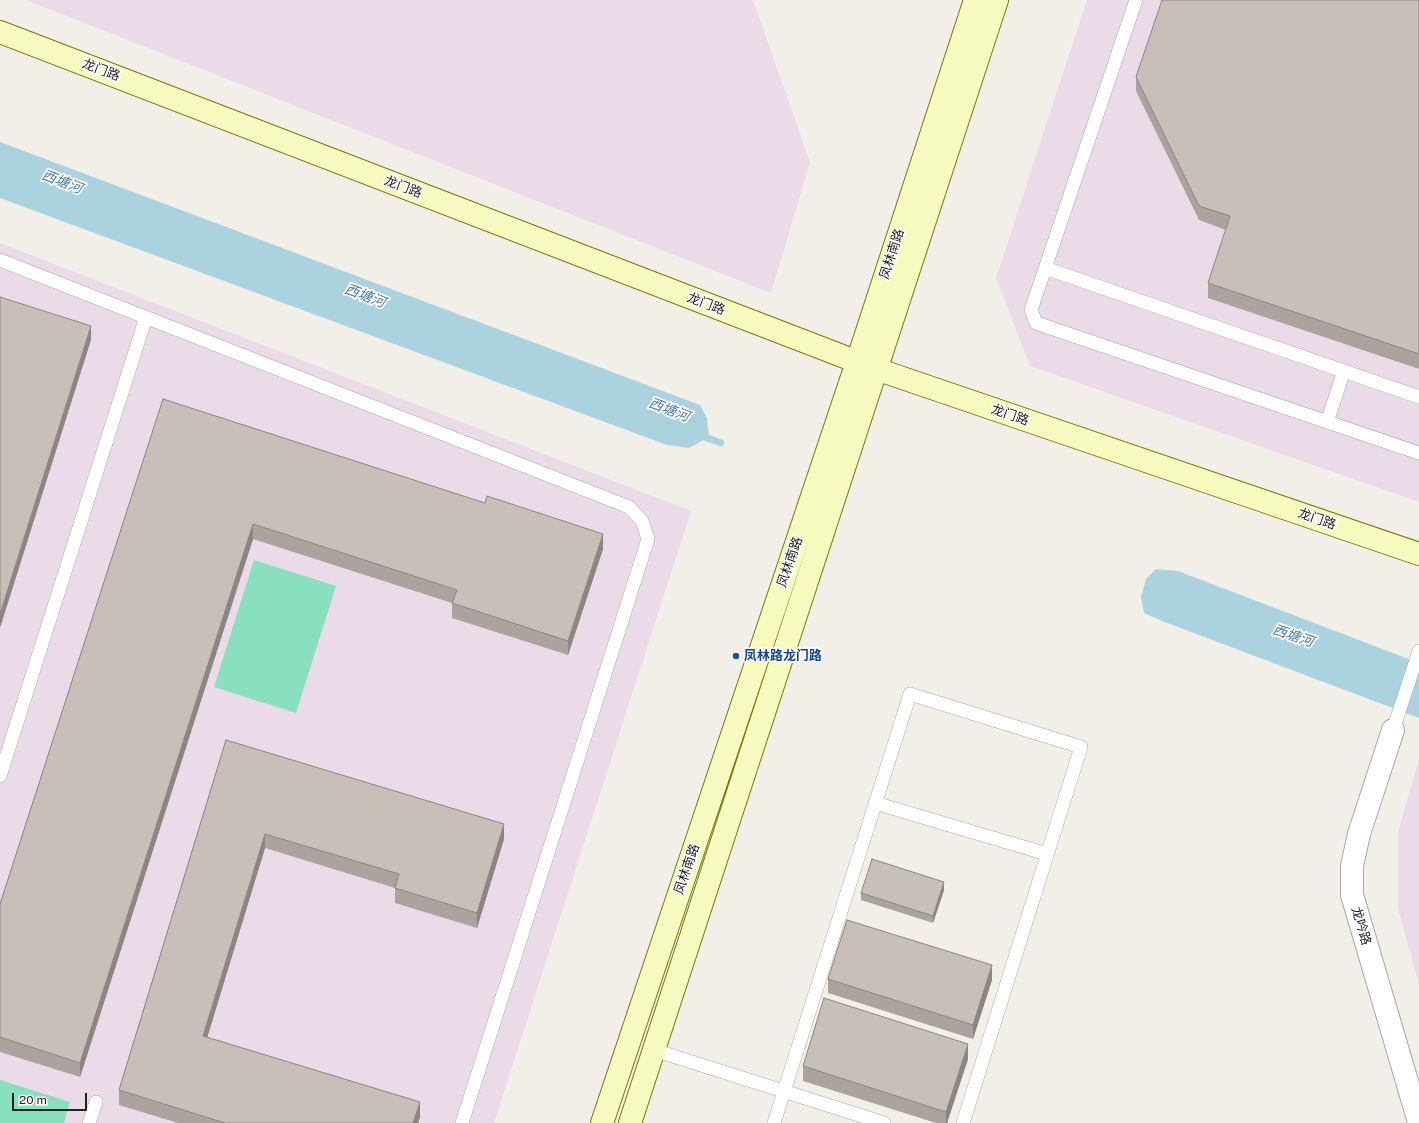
<!DOCTYPE html>
<meta charset="utf-8">
<style>
body{margin:0}
#map{position:relative;width:1419px;height:1123px;overflow:hidden;background:#f2efe9;font-family:"Public Sans",sans-serif}
canvas{display:block}
.scale{position:absolute;left:12px;top:1093px;width:75px;height:18px;box-sizing:border-box;border:2px solid #222;border-top:0;padding-left:5px;font-size:12px;line-height:14px;white-space:nowrap;color:#222;-webkit-text-stroke:3px #fff;paint-order:stroke}
</style>
<div id="map">
<canvas width="1419" height="1123"></canvas>
<div class="scale">20 m</div>
</div>
<script>
const context = document.querySelector('canvas').getContext('2d');
context.lineJoin = 'round';
function fill(path, color) {
  context.fillStyle = color;
  context.fill(path, 'evenodd');
}
function poly(rows) {
  const path = new Path2D();
  for (const r of rows) {
    path.moveTo(r[0], r[1]);
    for (let i = 2; i < r.length; i += 2) path.lineTo(r[i], r[i + 1]);
  }
  return path;
}
function trace(path, color, width, dash) {
  context.strokeStyle = color;
  context.lineWidth = width;
  context.lineCap = dash ? 'butt' : 'round';
  context.setLineDash(dash || []);
  context.stroke(path);
}
function label(font, color, halo, rows, align = 'center') {
  context.font = font + ' "Public Sans","Noto Sans SC",sans-serif';
  context.lineWidth = 3.5;
  context.setLineDash([]);
  context.textBaseline = 'middle';
  context.strokeStyle = halo;
  context.fillStyle = color;
  for (const [text, x, y, turn = 0] of rows) {
    context.save();
    context.translate(x, y);
    context.rotate((+turn || 0) * Math.PI / 180);
    context.textAlign = isNaN(turn) ? turn : align;
    if (halo) context.strokeText(text, 0, 0);
    context.fillText(text, 0, 0);
    context.restore();
  }
}
const industrial = poly([
 [26,0,753,0,810,162,771,293],
 [1087,0,1419,0,1419,502,1030,366,996,278],
 [0,243,691,511,494,1123,0,1123],
 [1419,759,1419,985,1398,909,1398,832]
]);
const pitch = poly([
 [254,560,336,586,296,713,214,687],
 [0,1080,70,1102,64,1123,0,1123]
]);
const water = poly([
 [0,142,700,405,707,418,709,437,689,448,667,445,0,198],
 [1156,569,1178,571,1419,663,1419,718,1162,621,1144,613,1141,597,1146,579]
]);
const stream = poly([
 [699,435,721,443]
]);
const lane = poly([
 [1136,0,1031,310,1036,323,1419,453],
 [0,260,629,507,642,521,648,539,462,1123],
 [1045,268,1419,397],
 [1327,422,1344,371],
 [1393,730,1419,651],
 [0,776,146,317],
 [875,803,1047,854],
 [654,1050,884,1123],
 [89,1123,96,1102],
 [774,1123,910,694,1081,747,963,1123]
]);
const street = poly([
 [1393,730,1359,834,1352,866,1352,895,1419,1122]
]);
const secondary = poly([
 [0,32,876,369,1419,554],
 [602,1123,857,362,975,0],
 [630,1123,997,0]
]);
const wall = poly([
 [1419,0,1419,369,1208,298,1208,283,1226,230,1199,220,1136,91,1136,77],
 [163,399,603,549,568,655,452,618,452,603,253,539,80,1077,0,1052,0,904],
 [226,740,504,839,477,928,395,903,395,888,265,848,207,1038,420,1117,418,1123,178,1123,119,1105,119,1090],
 [944,890,933,923,861,900,861,893],
 [828,979,992,980,973,1039,828,993],
 [968,1059,947,1123,936,1123,803,1081,803,1066]
]);
const shadedWall = poly([
 [91,326,91,340,0,628,0,614],
 [253,524,253,539,80,1077,80,1063],
 [603,534,603,549,568,655,568,641],
 [504,824,504,839,477,928,477,913],
 [265,834,265,848,203,1051,203,1036],
 [944,882,944,890,933,923,933,916],
 [992,965,992,980,973,1039,973,1025],
 [968,1044,968,1059,947,1123,946,1123,946,1112],
 [420,1102,420,1117,418,1123,413,1123]
]);
const building = poly([
 [1162,0,1419,0,1419,354,1208,283,1230,216,1199,206,1136,77,1162,0],
 [0,297,91,326,0,614,0,297],
 [163,399,485,503,487,496,603,534,568,641,452,603,457,590,253,524,80,1063,0,1037,0,904,163,399],
 [226,740,504,824,477,913,395,888,399,874,265,834,203,1036,420,1102,413,1123,225,1123,119,1090,226,740],
 [872,859,944,882,933,916,861,893,872,859],
 [847,920,992,965,973,1025,828,979,847,920],
 [824,998,968,1044,946,1112,803,1066,824,998]
]);
const markers = [
 [736,656,4,"#1a4fb4"]
];
const streetNames = [
 ["龙门路",101,70,21],
 ["龙门路",403,187,21],
 ["凤林南路",892,254,-72],
 ["龙门路",706,304,21],
 ["龙门路",1010,415,19],
 ["龙门路",1317,519,19],
 ["凤林南路",790,562,-71],
 ["凤林南路",687,869,-71],
 ["龙吟路",1361,926,73]
];
const transitNames = [
 ["凤林路龙门路",744,656]
];
const waterNames = [
 ["西塘河",62,182,21],
 ["西塘河",365,296,21],
 ["西塘河",669,410,21],
 ["西塘河",1293,636,19]
];
fill(industrial, '#ebdbe8');
fill(pitch, '#88e0be');
fill(water, '#aad3df');
trace(stream, '#aad3df', 7);
trace(lane, '#a9a9a9', 14);
trace(street, '#a9a9a9', 24);
trace(secondary, '#707d05', 24);
trace(lane, '#fff', 13);
trace(street, '#fff', 22);
trace(secondary, '#f7fabf', 22);
fill(wall, '#aba49e');
fill(shadedWall, '#8b8681');
fill(building, '#c7bfb8');
trace(building, '#8b8681', 1);
for (const [x, y, r, color] of markers) {
  const dot = new Path2D();
  dot.arc(x, y, r, 0, 2 * Math.PI);
  context.fillStyle = color;
  context.fill(dot);
  trace(dot, '#fff', 1.5);
}
label('13px', '#222', '#fff', streetNames);
label('bold 13px', '#164399', '#fff', transitNames, 'left');
label('italic 14px', '#4a7aab', '#fff', waterNames);
</script>
